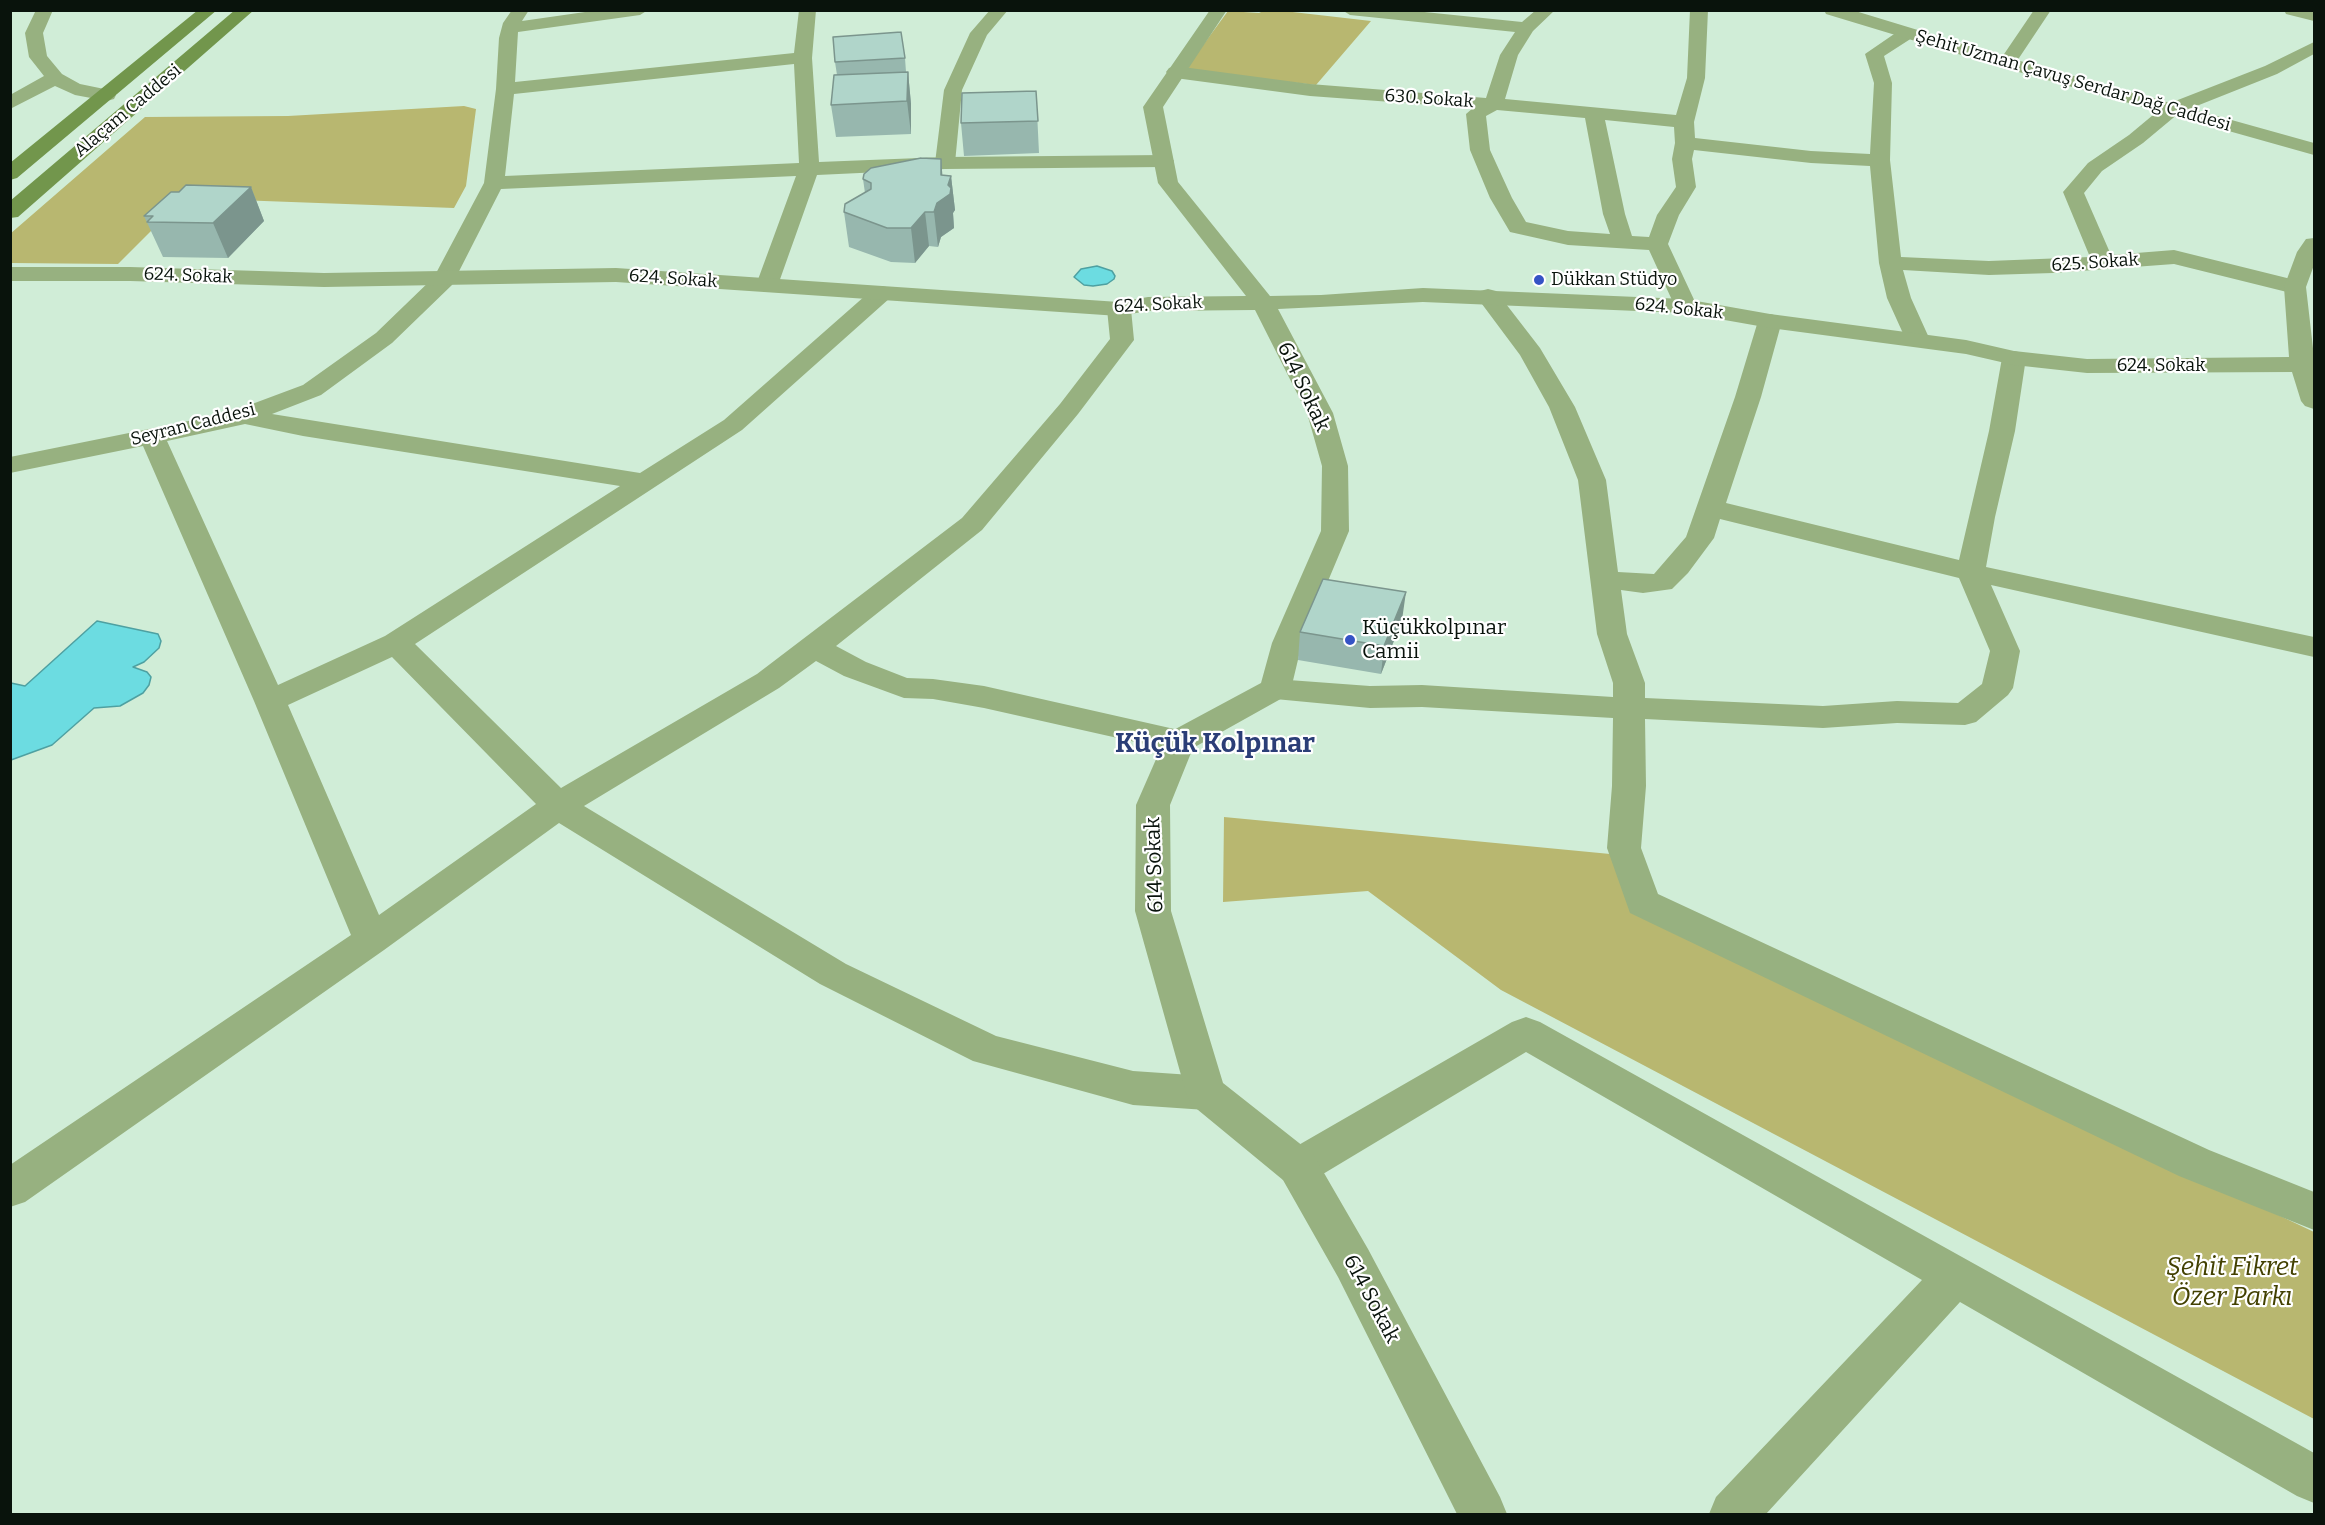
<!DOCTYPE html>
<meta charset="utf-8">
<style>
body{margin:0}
#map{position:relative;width:2325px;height:1525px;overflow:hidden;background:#d0edd7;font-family:Bitter,serif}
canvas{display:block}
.frame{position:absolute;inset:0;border:12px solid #09130c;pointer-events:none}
</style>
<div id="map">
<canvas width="2325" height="1525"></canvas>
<div class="frame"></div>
</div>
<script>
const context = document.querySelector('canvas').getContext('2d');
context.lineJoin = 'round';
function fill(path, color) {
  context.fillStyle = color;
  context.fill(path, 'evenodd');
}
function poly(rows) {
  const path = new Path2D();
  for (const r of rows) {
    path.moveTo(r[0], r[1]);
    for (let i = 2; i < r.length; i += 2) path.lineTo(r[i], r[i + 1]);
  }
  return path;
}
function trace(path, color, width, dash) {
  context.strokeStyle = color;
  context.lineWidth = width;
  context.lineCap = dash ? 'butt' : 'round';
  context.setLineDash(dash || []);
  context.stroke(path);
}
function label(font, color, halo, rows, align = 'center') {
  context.font = font + ' Bitter,serif';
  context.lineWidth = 4.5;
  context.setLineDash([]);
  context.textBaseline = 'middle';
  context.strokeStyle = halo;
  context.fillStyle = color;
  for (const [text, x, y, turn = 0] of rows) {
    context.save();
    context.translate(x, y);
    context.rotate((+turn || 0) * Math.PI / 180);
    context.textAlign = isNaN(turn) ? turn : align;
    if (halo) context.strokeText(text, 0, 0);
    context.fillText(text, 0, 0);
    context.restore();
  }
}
const green = poly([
 [1228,11,1259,13,1263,11,1284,11,1371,21,1316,85,1192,71,1187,67],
 [464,106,476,109,466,186,454,208,210,199,169,213,118,264,11,263,10,234,145,117,288,116],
 [1224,817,1631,856,1630,907,2314,1232,2314,1419,1501,990,1368,891,1223,902]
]);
const water = poly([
 [1097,266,1112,271,1115,276,1114,279,1107,284,1093,286,1084,285,1074,277,1081,269,1097,266],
 [97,621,158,634,161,641,159,648,144,662,133,667,147,672,151,677,149,685,143,693,120,706,94,708,52,745,11,760,11,683,25,686,97,621]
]);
const minor = poly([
 [36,10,53,10,43,33,47,56,62,74,80,84,114,91,116,95,114,99,107,101,75,95,55,86,10,109,10,95,44,76,29,57,25,33,36,10],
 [512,10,529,10,522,21,599,10,648,10,640,15,518,32,515,82,794,53,799,10,816,10,812,58,819,162,945,157,1164,155,1171,157,1174,161,1171,165,1164,167,945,169,817,175,778,285,775,290,767,292,759,290,756,285,796,176,501,189,452,285,392,343,321,395,272,414,640,473,724,420,874,288,882,286,890,288,894,293,890,298,742,430,415,644,561,788,757,674,962,518,1060,404,1110,339,1107,309,1111,304,1119,302,1127,304,1131,309,1134,340,1078,414,982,530,836,646,866,662,907,678,933,679,984,686,1192,733,1196,741,1192,749,1180,752,984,708,933,699,904,698,844,676,816,661,779,688,584,806,846,964,996,1036,1133,1071,1206,1076,1220,1081,1226,1093,1220,1105,1206,1110,1133,1105,973,1061,820,984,559,823,384,950,25,1202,10,1207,10,1165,351,935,254,701,143,446,10,473,10,457,228,413,303,385,376,333,434,277,484,183,496,89,499,38,503,23,512,10],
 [794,64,799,163,505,176,514,94,794,64],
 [245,424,303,436,620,486,385,636,278,685,167,441,245,424],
 [392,657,536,804,379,915,288,705,392,657],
 [1342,10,1405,10,1522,22,1536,10,1555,10,1533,31,1518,55,1505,99,1676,115,1687,78,1690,10,1708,10,1705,78,1694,122,1695,138,1811,151,1870,154,1874,83,1865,54,1900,30,1912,30,1915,34,1912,38,1884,56,1892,83,1890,160,1901,257,1989,261,2090,257,2063,192,2088,163,2129,135,2165,105,2265,66,2314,42,2314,54,2277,74,2179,113,2143,143,2102,171,2084,193,2111,255,2174,250,2303,282,2306,287,2303,292,2295,294,2174,264,2053,273,1989,275,1903,270,1911,298,1930,340,1927,345,1918,347,1909,345,1906,340,1887,298,1879,263,1870,166,1811,163,1694,150,1692,159,1696,187,1679,215,1668,244,1697,306,1693,311,1685,313,1677,311,1649,250,1568,245,1510,232,1490,198,1470,150,1466,114,1473,108,1310,96,1175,78,1169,76,1166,72,1169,68,1175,66,1310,84,1486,98,1500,55,1515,32,1350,15,1342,10],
 [1497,110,1585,118,1603,214,1610,234,1568,231,1526,222,1512,198,1490,150,1486,116,1497,110],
 [1605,120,1674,127,1675,143,1672,159,1676,187,1657,215,1649,237,1632,236,1625,214,1605,120],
 [2034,10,2051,10,2013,67,2001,67,1998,63,2034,10],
 [2284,10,2314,11,2314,21,2286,14,2284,10],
 [1488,289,1496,291,1540,348,1575,407,1606,480,1618,572,1654,574,1686,537,1735,397,1758,321,1762,316,1770,314,1778,316,1782,321,1761,397,1726,503,1959,560,1989,431,2002,358,2005,353,2014,351,2023,353,2026,358,2015,431,1995,517,1986,567,2314,637,2314,657,1991,585,2020,651,2013,688,2008,695,1976,722,1965,725,1897,723,1823,728,1645,719,1646,786,1641,848,1658,894,2209,1150,2314,1192,2314,1230,2179,1176,1630,913,1607,848,1612,786,1613,718,1422,707,1370,708,1275,699,1264,696,1259,689,1264,682,1275,679,1370,686,1422,685,1613,697,1613,683,1597,634,1578,480,1549,407,1520,355,1476,296,1480,291,1488,289],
 [1720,519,1959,578,1990,651,1982,684,1958,703,1897,701,1823,706,1645,698,1645,683,1627,634,1621,590,1643,593,1672,589,1688,573,1714,538,1720,519],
 [1526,1017,1540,1022,2314,1453,2314,1503,2297,1496,1960,1302,1766,1514,1709,1514,1716,1497,1922,1280,1526,1052,1313,1180,1298,1185,1283,1180,1277,1167,1283,1154,1512,1022,1526,1017]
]);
const tertiary = poly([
 [990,10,1008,10,987,35,962,90,955,163,952,167,945,169,938,167,935,163,944,90,970,33,990,10],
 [1210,10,1227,10,1163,107,1178,182,1270,296,1321,295,1423,288,1685,299,1770,314,1966,340,2014,351,2087,359,2289,357,2284,287,2297,252,2306,239,2314,238,2314,265,2306,287,2314,357,2314,409,2305,406,2301,401,2292,372,2087,373,2014,365,1966,354,1770,328,1685,313,1423,302,1278,309,1333,413,1348,466,1349,531,1302,643,1291,689,1286,696,1193,748,1170,805,1171,911,1223,1083,1313,1154,1368,1249,1500,1497,1507,1514,1457,1514,1338,1277,1283,1180,1192,1105,1186,1093,1135,911,1136,805,1164,741,1168,733,1261,683,1272,643,1321,531,1322,466,1307,413,1255,310,1148,311,1119,316,616,282,324,287,130,281,10,281,10,267,130,267,324,273,616,268,1119,302,1148,297,1246,296,1158,183,1143,107,1210,10],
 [1824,10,1852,10,2013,59,2314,143,2314,155,2001,67,1826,14,1824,10]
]);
const secondary = poly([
 [198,10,217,10,17,178,10,180,10,163,198,10],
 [235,10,254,10,18,217,10,218,10,201,235,10]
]);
const wall = poly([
 [905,58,906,72,908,72,911,104,911,134,836,137,831,105,837,75,835,62],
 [1036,91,1039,153,964,156,961,123],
 [941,159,942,175,951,176,955,210,953,213,954,228,941,237,938,247,929,246,915,263,891,262,849,247,844,212,865,193,863,179],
 [251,187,264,221,228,258,163,257,144,216,179,192],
 [1402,620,1381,674,1298,660,1300,632]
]);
const shadedWall = poly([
 [908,72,911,104,911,134,907,101],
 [941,159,944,193,951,176,955,210,953,213,954,228,941,237,938,247,934,212,941,175],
 [251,187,264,221,228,258,213,223],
 [925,212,929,246,915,263,911,228],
 [1406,592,1402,620,1381,674,1384,646]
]);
const building = poly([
 [901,32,905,58,835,62,833,37,901,32],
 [908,72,907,101,831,105,834,75,908,72],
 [1036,91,1038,121,961,123,962,93,1036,91],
 [921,158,941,159,941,175,951,176,948,185,951,188,950,194,937,203,934,212,925,212,911,228,887,228,844,212,845,204,871,189,871,183,863,179,864,174,871,168,921,158],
 [186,185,251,187,213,223,147,222,153,216,144,216,171,192,179,192,186,185],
 [1323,579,1406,592,1384,646,1300,632,1323,579]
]);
const markers = [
 [1539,280,6,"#3553c5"],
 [1350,640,6,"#3553c5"]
];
const farStreetnames = [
 ["Şehit Uzman Çavuş Serdar Dağ Caddesi",2073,81,16],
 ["630. Sokak",1429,99,4],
 ["Alaçam Caddesi",128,111,-40],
 ["625. Sokak",2095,263,-4],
 ["624. Sokak",188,276,2],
 ["624. Sokak",673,279,4],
 ["624. Sokak",1158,305,-3],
 ["624. Sokak",1679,309,6],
 ["624. Sokak",2161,366],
 ["Seyran Caddesi",193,425,-14]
];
const farPoinames = [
 ["Dükkan Stüdyo",1551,280]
];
const streetNames = [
 ["614 Sokak",1303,387,65],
 ["614 Sokak",1155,865,-92],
 ["614 Sokak",1371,1299,62]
];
const poiNames = [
 ["Küçükkolpınar",1362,628],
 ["Camii",1362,652]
];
const nearParknames = [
 ["Şehit Fikret",2232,1268],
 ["Özer Parkı",2232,1298]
];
const districtNames = [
 ["Küçük Kolpınar",1215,744]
];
fill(green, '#b8b770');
fill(water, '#6cdce1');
trace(water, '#4ea0a1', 1.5);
fill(minor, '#97b180');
fill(tertiary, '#97b180');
fill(secondary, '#72964c');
fill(wall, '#97b7ae');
fill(shadedWall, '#7b958d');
fill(building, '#b0d5ca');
trace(building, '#7b958d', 1.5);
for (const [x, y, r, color] of markers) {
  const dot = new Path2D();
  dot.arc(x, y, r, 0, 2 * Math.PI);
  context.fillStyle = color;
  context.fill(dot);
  trace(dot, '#fff', 2);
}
label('18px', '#09130c', '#fff', farStreetnames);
label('18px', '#09130c', '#fff', farPoinames, 'left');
label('21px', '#09130c', '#fff', streetNames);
label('21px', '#09130c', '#fff', poiNames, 'left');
label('italic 26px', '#424000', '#fff', nearParknames);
label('bold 27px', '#2b3e77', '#fff', districtNames);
</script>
